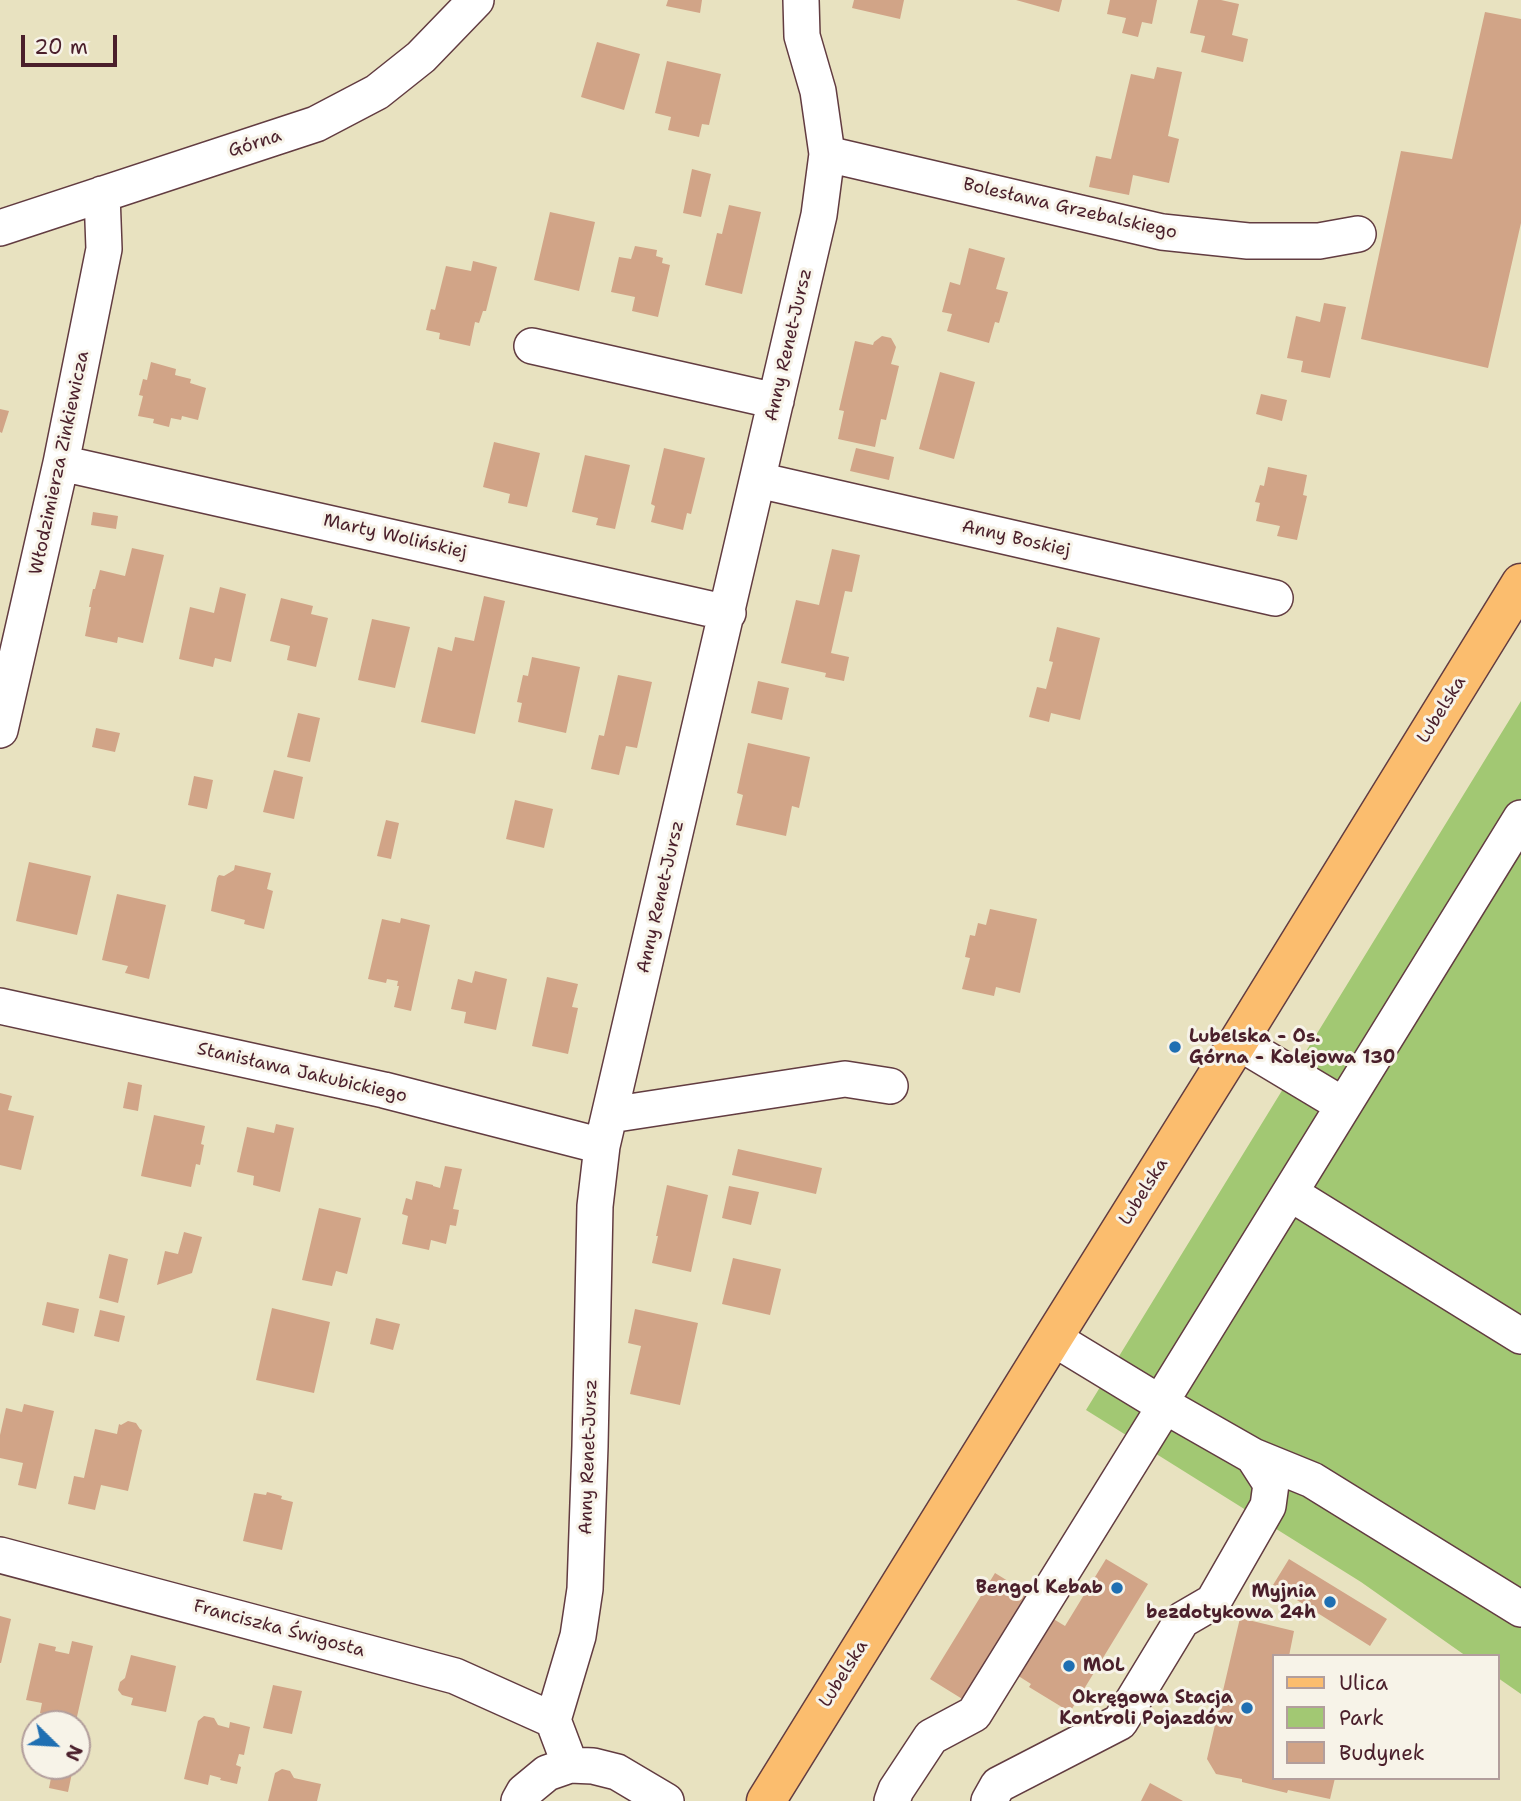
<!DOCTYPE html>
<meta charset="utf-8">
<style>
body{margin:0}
#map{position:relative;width:1521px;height:1801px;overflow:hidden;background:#e8e2c0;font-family:"Shantell Sans",sans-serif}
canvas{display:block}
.legend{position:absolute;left:1272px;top:1654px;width:228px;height:126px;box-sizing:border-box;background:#f7f3e8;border:2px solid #b29e9c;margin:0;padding:9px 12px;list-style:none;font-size:21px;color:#4a1f2b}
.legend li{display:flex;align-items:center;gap:14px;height:35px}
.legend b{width:35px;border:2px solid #b29e9c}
.north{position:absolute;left:21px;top:1710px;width:70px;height:70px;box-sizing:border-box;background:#f7f3e8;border:2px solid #b29e9c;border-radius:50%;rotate:114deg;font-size:19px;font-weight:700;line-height:28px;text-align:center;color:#4a1f2b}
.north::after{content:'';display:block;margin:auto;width:24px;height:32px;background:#1f6fb2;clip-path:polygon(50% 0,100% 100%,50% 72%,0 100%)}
.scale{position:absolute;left:21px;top:35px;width:96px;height:32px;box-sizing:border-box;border:4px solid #4a1f2b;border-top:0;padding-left:9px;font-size:21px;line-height:24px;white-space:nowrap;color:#4a1f2b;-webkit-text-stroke:5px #f7f3e8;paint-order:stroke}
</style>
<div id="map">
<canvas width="1521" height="1801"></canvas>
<ul class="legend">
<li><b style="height:9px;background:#fbbd6e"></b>Ulica</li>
<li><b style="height:19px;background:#a2c873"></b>Park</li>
<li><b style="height:19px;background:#d1a487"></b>Budynek</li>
</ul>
<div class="north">N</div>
<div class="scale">20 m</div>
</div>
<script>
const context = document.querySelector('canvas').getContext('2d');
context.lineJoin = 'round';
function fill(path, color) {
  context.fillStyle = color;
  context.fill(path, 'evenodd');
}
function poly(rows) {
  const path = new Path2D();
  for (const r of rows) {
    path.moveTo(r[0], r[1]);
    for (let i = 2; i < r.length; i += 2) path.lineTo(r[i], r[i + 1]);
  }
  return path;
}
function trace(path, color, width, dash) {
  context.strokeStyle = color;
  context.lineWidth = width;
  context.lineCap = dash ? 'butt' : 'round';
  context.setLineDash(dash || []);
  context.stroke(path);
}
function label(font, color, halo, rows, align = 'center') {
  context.font = font + ' "Shantell Sans",sans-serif';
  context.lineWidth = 6;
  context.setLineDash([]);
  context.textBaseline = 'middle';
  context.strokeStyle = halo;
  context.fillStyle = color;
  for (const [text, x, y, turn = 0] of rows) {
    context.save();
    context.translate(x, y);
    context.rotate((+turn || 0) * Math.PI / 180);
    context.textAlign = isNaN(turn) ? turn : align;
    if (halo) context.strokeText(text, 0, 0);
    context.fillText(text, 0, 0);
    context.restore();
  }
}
const green = poly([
 [1521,701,1521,1694,1498,1678,1498,1656,1466,1656,1361,1582,1086,1410]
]);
const building = poly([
 [668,0,702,0,700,13,666,6],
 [854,0,904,0,900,19,852,8],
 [1016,0,1062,0,1059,12],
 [1110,0,1157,0,1152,24,1142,22,1138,37,1122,33,1126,18,1107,14],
 [1198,0,1221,0,1239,4,1232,35,1248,39,1243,62,1201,52,1205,36,1190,33],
 [1485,12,1521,19,1521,223,1488,368,1361,339,1401,151,1452,159],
 [597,42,640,54,624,110,581,97],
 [667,61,721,74,709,125,702,124,699,137,668,130,671,117,655,113],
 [1157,67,1182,72,1168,136,1179,139,1169,183,1133,175,1129,195,1089,187,1096,156,1111,159,1131,74,1154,79],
 [692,169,711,174,701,217,683,213],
 [729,205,761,212,742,294,705,285,717,233,722,234],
 [550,212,595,222,579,291,534,280],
 [635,246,657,250,656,256,663,258,662,263,670,265,658,317,632,311,635,297,611,292,619,257,631,259],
 [969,248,1005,258,996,289,1008,292,999,323,995,322,989,343,947,331,952,314,942,312,950,282,960,285],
 [473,261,497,267,486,311,483,311,479,323,475,322,470,346,439,339,440,333,426,330,431,309,435,310,446,266,471,271],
 [1324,303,1346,307,1330,378,1301,372,1303,361,1287,358,1296,316,1320,322],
 [882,336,891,338,896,347,891,364,899,366,886,420,881,419,875,447,838,439,844,411,839,410,855,341,873,345,874,342],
 [151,362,176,369,175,375,191,379,190,383,206,388,198,420,182,416,181,420,171,418,169,427,153,423,154,419,138,416,143,396,139,395,143,379,147,380],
 [940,372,975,382,954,459,919,449],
 [1261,394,1287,400,1282,421,1256,414],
 [0,409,9,411,2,433,0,432],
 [494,442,540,453,527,507,508,503,510,494,483,487],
 [664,448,705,458,691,514,687,513,683,530,651,522,655,506,651,504],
 [856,448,894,457,889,480,850,471],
 [585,455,630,465,615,529,596,525,598,518,572,512],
 [1268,467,1307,475,1303,495,1307,496,1297,540,1277,536,1280,526,1256,521,1260,503,1255,502,1260,485,1264,486],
 [93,512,118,516,116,529,91,525],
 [132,548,164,555,143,643,118,637,117,643,85,636,91,607,89,607,93,589,95,589,100,570,125,576],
 [832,549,860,555,852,592,845,591,831,653,849,657,844,681,825,677,826,673,781,663,796,600,819,605],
 [220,587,246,594,231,662,215,658,213,667,179,659,190,607,214,613],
 [484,596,505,601,475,734,421,722,438,647,452,651,455,637,474,641],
 [281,598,313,606,311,614,328,618,316,667,287,660,290,646,270,641],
 [372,619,410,627,395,688,358,680],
 [1057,627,1100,638,1080,720,1051,713,1049,722,1029,717,1037,687,1046,689,1053,662,1049,661],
 [532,657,580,667,566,733,518,722,522,703,517,702,523,675,528,676],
 [618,675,652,682,637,748,626,746,619,775,591,769,599,735,604,736],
 [758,681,789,688,782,720,751,713],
 [298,713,320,718,310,762,287,757],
 [96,728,120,733,115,752,92,747],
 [748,743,810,757,799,808,792,806,786,836,736,825,743,795,737,793],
 [274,770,303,777,294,819,263,812],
 [194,776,213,780,207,809,188,805],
 [515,800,553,809,544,848,506,839],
 [386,820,399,823,391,859,377,856],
 [29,862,91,876,77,935,16,921],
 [235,865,271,873,267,889,273,891,264,929,244,924,245,920,211,911,217,878,219,875,224,876,234,870],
 [117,894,166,905,149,979,125,973,128,966,102,960],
 [990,909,1037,919,1020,993,996,987,994,996,962,989,970,958,965,957,970,935,975,936,978,923,986,925],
 [401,918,430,925,411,1011,394,1007,399,986,397,986,398,981,387,979,386,983,368,979,382,919,400,923],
 [475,971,507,979,496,1030,464,1023,466,1012,451,1009,458,979,472,983],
 [547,977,578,984,572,1007,578,1008,568,1054,532,1046],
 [128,1082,142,1085,138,1111,123,1108],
 [0,1093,12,1096,8,1110,34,1116,21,1170,0,1165],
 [154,1115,205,1126,201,1144,204,1145,200,1165,196,1164,191,1187,141,1176],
 [276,1124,294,1128,280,1192,253,1185,254,1176,237,1172,247,1127,274,1133],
 [738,1149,822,1168,816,1194,732,1175],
 [445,1166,462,1169,453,1209,459,1210,456,1226,450,1225,446,1244,431,1240,429,1250,402,1244,408,1216,402,1214,406,1198,412,1200,416,1181,433,1185,433,1186,440,1188],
 [667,1185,708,1195,691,1272,652,1263,658,1236,656,1236],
 [729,1186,759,1192,751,1225,722,1218],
 [319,1208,361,1218,347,1274,336,1271,332,1286,302,1280],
 [184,1232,202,1237,192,1273,157,1285,165,1251,178,1254],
 [109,1254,128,1259,118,1303,99,1298],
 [733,1258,781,1269,770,1315,722,1304],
 [47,1302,79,1309,74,1333,42,1325],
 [272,1308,330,1322,314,1393,256,1380],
 [635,1309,698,1323,680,1405,630,1394,641,1346,628,1343],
 [100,1310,125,1316,119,1342,94,1336],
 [376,1318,400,1324,393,1350,370,1344],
 [24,1404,54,1411,36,1489,18,1485,23,1463,0,1458,0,1435,6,1408,22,1412],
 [128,1421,136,1423,140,1429,142,1430,128,1491,101,1485,95,1510,68,1504,74,1476,84,1478,95,1429,117,1434,119,1424,121,1425],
 [267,1492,282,1496,281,1499,293,1502,282,1550,243,1541,254,1493,266,1495],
 [1106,1559,1148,1584,1070,1712,1029,1687,1031,1684,998,1663,972,1705,930,1679,995,1573,1037,1599,1032,1606,1065,1626],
 [1289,1559,1387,1619,1370,1646,1273,1585],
 [0,1616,11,1619,1,1663,0,1663],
 [1240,1618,1294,1631,1289,1656,1274,1656,1274,1778,1335,1778,1330,1799,1288,1790,1287,1793,1242,1782,1242,1779,1216,1774,1207,1759],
 [72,1641,93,1646,76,1721,40,1713,42,1703,26,1700,39,1643,56,1647,55,1651,69,1654],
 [131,1655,176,1666,166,1712,131,1705,133,1698,122,1695,118,1690,120,1682,125,1678],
 [273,1685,302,1691,292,1734,263,1728],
 [204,1716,214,1718,218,1725,229,1728,230,1722,250,1727,244,1755,239,1754,236,1765,241,1767,237,1784,220,1780,221,1778,210,1775,208,1785,184,1779,198,1721],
 [53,1768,72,1773,68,1792,49,1788],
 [282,1769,290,1771,294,1778,321,1784,317,1801,268,1801,275,1773],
 [1150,1783,1183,1801,1141,1801]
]);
const minor = poly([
 [827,154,1162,232,1248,241,1319,241,1358,234],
 [0,228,316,124,377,92,421,57,476,0],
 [532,346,776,401],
 [61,463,728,613],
 [758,480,1275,598],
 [0,730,61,463,104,249,102,194],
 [0,1006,384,1090,602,1146],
 [1238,1042,1343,1105],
 [610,1115,845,1079,890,1086],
 [1290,1193,1521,1336],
 [1053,1338,1160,1403,1253,1456,1312,1480,1521,1609],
 [1160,1403,1521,818],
 [0,1555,455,1676,553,1720],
 [570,1765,553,1720,578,1636,585,1589,590,1446,595,1206,602,1146,819,215,827,154,818,91,802,36,801,0],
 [519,1801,524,1792,547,1773,570,1765,593,1766,617,1772,666,1801],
 [892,1801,896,1790,931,1737,974,1714,1165,1406],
 [989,1801,998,1785,1120,1722,1182,1620,1213,1602,1268,1506,1271,1484,1253,1456]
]);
const major = poly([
 [766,1801,1053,1338,1238,1042,1521,583]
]);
const markers = [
 [1175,1047,7,"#1f6fb2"],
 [1117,1588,7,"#1f6fb2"],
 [1330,1602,7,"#1f6fb2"],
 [1069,1666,7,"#1f6fb2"],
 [1247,1708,7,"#1f6fb2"]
];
const streetNames = [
 ["Górna",255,144,-18],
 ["Bolesława Grzebalskiego",1070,209,13],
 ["Anny Renet-Jursz",789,345,-77],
 ["Włodzimierza Zinkiewicza",60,463,-78],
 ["Marty Wolińskiej",395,537,13],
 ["Anny Boskiej",1016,539,13],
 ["Lubelska",1442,710,-58],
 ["Anny Renet-Jursz",661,897,-77],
 ["Stanisława Jakubickiego",302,1073,13],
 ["Lubelska",1144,1192,-58],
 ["Anny Renet-Jursz",589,1457,-88],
 ["Franciszka Świgosta",279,1629,15],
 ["Lubelska",844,1674,-58]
];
const poiNames = [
 ["Lubelska - Os.",1189,1037,"left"],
 ["Górna - Kolejowa 130",1189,1058,"left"],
 ["Bengol Kebab",1103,1588],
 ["Myjnia",1316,1592],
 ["bezdotykowa 24h",1316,1613],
 ["MOL",1083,1666,"left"],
 ["Okręgowa Stacja",1233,1698],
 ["Kontroli Pojazdów",1233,1719]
];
fill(green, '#a2c873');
fill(building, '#d1a487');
trace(minor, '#623c41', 38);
trace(major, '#623c41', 41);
trace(minor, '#fff', 35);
trace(major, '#fbbd6e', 38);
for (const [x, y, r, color] of markers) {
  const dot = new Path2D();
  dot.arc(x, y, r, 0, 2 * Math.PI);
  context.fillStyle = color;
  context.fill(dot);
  trace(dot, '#f7f3e8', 2.5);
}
label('18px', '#4a1f2b', '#f7f3e8', streetNames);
label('bold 18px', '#4a1f2b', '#f7f3e8', poiNames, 'right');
</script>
